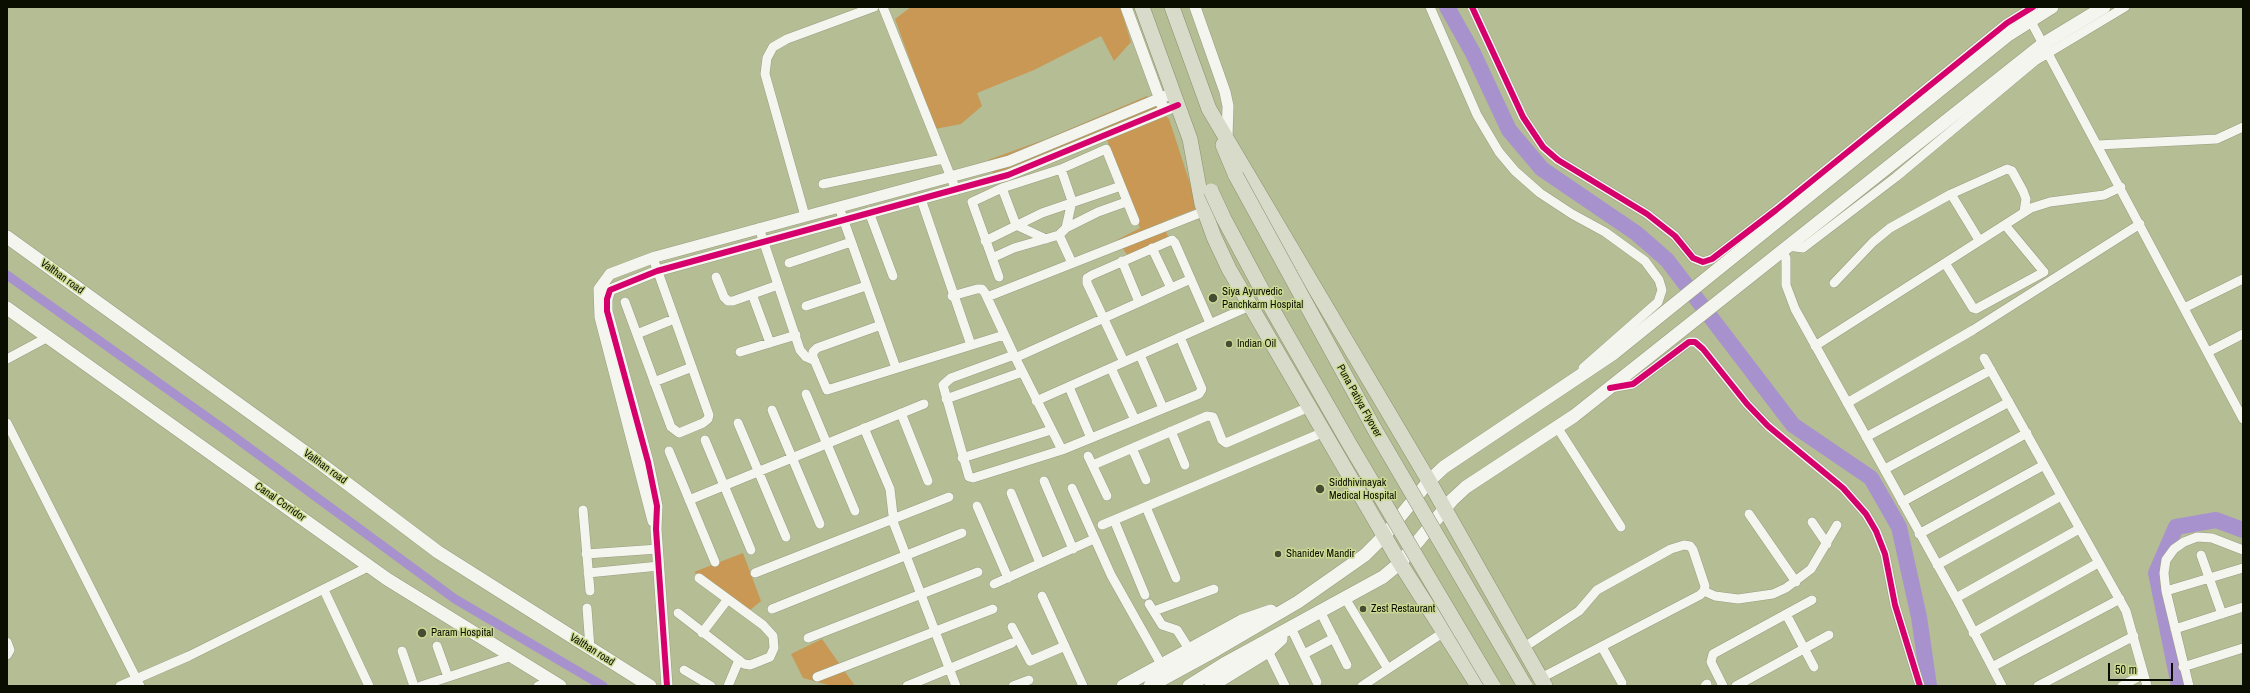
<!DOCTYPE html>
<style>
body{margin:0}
#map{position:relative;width:2250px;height:693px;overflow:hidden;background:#b5bd95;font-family:"Archivo Narrow",sans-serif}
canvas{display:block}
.frame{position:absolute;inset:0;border:8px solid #0a0e00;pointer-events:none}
.scale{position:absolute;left:2108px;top:663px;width:65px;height:18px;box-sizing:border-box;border:2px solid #0a0e00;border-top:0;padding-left:5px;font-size:12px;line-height:14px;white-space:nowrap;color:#0a0e00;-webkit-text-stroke:3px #cbda92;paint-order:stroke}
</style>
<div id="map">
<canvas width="2250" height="693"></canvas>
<div class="frame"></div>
<div class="scale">50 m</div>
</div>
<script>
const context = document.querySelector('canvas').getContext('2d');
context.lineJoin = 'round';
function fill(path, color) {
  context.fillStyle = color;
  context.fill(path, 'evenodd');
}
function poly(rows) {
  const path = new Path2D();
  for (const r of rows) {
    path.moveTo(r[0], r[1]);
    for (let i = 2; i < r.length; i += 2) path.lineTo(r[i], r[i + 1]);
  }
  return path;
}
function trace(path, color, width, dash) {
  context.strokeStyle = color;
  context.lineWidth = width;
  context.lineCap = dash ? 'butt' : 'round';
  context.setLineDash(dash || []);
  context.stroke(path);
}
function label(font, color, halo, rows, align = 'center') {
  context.font = font + ' "Archivo Narrow",sans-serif';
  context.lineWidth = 3;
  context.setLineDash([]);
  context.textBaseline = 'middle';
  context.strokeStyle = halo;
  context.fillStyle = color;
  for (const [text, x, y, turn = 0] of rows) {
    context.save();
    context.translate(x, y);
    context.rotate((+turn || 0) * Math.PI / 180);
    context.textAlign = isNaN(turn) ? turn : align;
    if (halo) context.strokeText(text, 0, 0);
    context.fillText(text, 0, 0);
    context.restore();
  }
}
const forest = poly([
 [911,7,1120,7,1131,42,1114,61,1101,36,1034,70,977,93,982,106,961,124,935,129,895,19],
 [1147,96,1169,119,1198,208,1163,222,1168,237,1128,256,1117,240,1140,228,1104,132,994,176,988,160,1046,139],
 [743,553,761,601,749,611,694,572],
 [822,639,855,686,832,686,803,678,791,654]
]);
const canal = poly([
 [7,275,225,430,455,599,603,686]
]);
const river = poly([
 [1447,7,1473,53,1509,130,1542,169,1636,233,1667,260,1793,425,1871,478,1899,527,1919,617,1929,686],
 [2179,686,2156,573,2176,527,2216,520,2243,530]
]);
const minor = poly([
 [883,7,956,190],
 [1430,7,1477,115,1499,152,1515,171,1540,193,1572,214,1605,232,1645,261,1659,280,1662,290,1658,302,1583,368],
 [1472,7,1523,117,1543,147,1558,160,1647,214,1675,236,1693,258,1703,262,1712,259,1776,210,2007,23,2033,7],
 [2028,16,2243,419],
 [2098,145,2217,139,2243,127],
 [1061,169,1072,201,1066,228],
 [823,184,943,159],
 [1002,188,1016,225,1046,239],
 [1951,194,1979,240],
 [921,199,971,345],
 [839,207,896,368],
 [869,212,893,276],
 [805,216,765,74,767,58,773,47,787,39,874,7],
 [759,228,800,350,806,357,815,361],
 [1059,235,1072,263],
 [985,241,1042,213,1121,186],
 [1788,246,1803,248,1896,177,2035,61,2125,7],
 [1152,248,1171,288],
 [1782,250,1786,258,1786,285,1795,309,1956,598,2002,686],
 [992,258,1014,248,1059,235,1066,228,1098,212,1126,202],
 [1122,261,1139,302],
 [789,263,851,242],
 [1945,263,1973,308,1976,309,2044,272,2005,225],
 [716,277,724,297,728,301,733,301,778,285],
 [999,277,972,202,1002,188,1061,169,1106,149,1135,221],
 [1834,283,1873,242,1890,228,1951,194,2007,169,2012,171,2023,191,2026,199,2024,212],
 [752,294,770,343],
 [952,296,977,289,982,289,985,293,1014,355,1062,450],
 [987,297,1205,211],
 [625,302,671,427,679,433,703,423,708,419,709,415,653,258],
 [806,306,866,286],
 [2184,308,2243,279],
 [881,325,817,348,813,352,813,357,827,390,1004,335],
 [637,334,674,319],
 [1815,346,2031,208,2050,202,2104,195,2121,187],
 [740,352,796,335],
 [2208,352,2243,334],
 [1014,355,951,378,943,385,969,477,973,478,1062,450,1199,394,1202,389,1180,337],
 [1140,355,1163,408],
 [1015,358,1191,279],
 [1984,358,2126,611,2147,686],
 [7,359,48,337],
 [1124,362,1087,283,1087,278,1092,275,1172,240,1175,243,1210,323],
 [1111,368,1135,420],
 [654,382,692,367],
 [1069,387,1091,438],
 [1610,388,1633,384,1689,342,1695,342,1703,349,1747,404,1768,426,1843,488,1866,514,1876,531,1885,554,1895,605,1920,686],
 [806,394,855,511],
 [946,399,1022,372],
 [1036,401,1250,306],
 [1847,403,1973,330,2140,224],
 [772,410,820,524],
 [901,413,928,481],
 [7,423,140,686],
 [738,423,786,537],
 [1557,427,1621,527],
 [864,428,890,489,894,524,956,686],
 [1171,431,1185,465],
 [1866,437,1991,370],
 [705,440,751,550],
 [1132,448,1146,480],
 [669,451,715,562],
 [1088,456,1107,496],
 [962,458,1051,430],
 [1093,465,1207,416,1213,417,1222,440,1226,443,1309,407],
 [1885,469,2009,402],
 [1044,481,1073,549],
 [1072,488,1111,575,1161,664],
 [1011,493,1040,563],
 [689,500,924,404],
 [1902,502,2027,433],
 [977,506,1008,578],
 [1146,507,1176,578],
 [583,510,590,591],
 [1749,514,1796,582],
 [1114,520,1145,595],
 [1812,522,1827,544],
 [1102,525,1324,432],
 [1919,534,2044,465],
 [586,554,658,549],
 [2201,555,2222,614],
 [1937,565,2061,496],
 [588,573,659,566],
 [755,573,949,497],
 [994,584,1094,539],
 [324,590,369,686],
 [1704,591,1715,596,1738,599,1773,594,1786,588,1811,569,1837,525],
 [2166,591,2243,568],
 [1042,596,1083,686],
 [1345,598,1388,669],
 [1956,598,2079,529],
 [1149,604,1162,625,1177,630,1189,649],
 [587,608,590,648],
 [772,609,962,533],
 [1154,611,1214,589],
 [1320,611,1347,665],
 [678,613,744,664,750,665,770,657,774,648,773,636,763,625,699,578],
 [1786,614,1814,667],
 [1012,627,1030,661,1065,646],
 [2175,629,2243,607],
 [1292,630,1317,682],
 [702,633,728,599],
 [1973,633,2098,563],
 [808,638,978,572],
 [7,642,10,650,7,655],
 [437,646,448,677],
 [1602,647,1622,683],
 [1523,648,1579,611,1597,590,1671,549,1684,545,1690,546,1693,550,1705,586,1704,591,1700,595,1541,678],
 [402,651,414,686],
 [1268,651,1285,686],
 [1304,654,1334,638],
 [1992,667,2120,599],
 [2183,667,2243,648],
 [684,670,711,686],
 [817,677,993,609],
 [120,686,189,656,370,566],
 [421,686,512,656],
 [538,686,552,681],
 [728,686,739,660],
 [907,686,1012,643],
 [1013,686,1029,680],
 [1362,686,1444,632],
 [1705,686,1707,684],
 [1723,686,1711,662,1713,654,1812,600],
 [1736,686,1829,635],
 [2038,686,2134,636],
 [2122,686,2143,674],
 [2189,686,2166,591,2164,573,2166,560,2174,549,2184,542,2197,537,2212,538,2243,550]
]);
const tertiary = poly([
 [1126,7,1162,105],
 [1195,7,1225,92,1228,106,1227,137],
 [653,521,600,317,599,289,610,274,655,257,1009,161,1173,93],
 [667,686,656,529,657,506,648,462,607,311,607,299,610,290,657,271,1008,175,1178,105]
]);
const secondary = poly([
 [7,237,316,460,438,552,650,686],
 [7,308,387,579,560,686],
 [1123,686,1242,621,1271,611],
 [1150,686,1216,650,1298,602,1365,555,1385,535,1429,481,1444,467,1614,353,2008,35,2052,7],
 [1189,686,1224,664,1383,577,1400,563,1452,500,1466,487,1574,416,2043,44,2104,7],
 [1211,686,1268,651,1281,639]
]);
const trunk = poly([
 [1142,7,1190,139,1202,204,1214,237,1229,269,1400,563,1478,686],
 [1172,7,1209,109,1429,481,1545,686],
 [1223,145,1236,176]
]);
const trunkBridge = poly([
 [1236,176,1375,430,1525,686],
 [1211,191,1224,219,1271,307,1350,445,1493,686]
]);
const cycleway = poly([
 [1472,7,1523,117,1543,147,1558,160,1647,214,1675,236,1693,258,1703,262,1712,259,1776,210,2007,23,2033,7],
 [1610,388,1633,384,1689,342,1695,342,1703,349,1747,404,1768,426,1843,488,1866,514,1876,531,1885,554,1895,605,1920,686],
 [667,686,656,529,657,506,648,462,607,311,607,299,610,290,657,271,1008,175,1178,105]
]);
const markers = [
 [1213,298,5,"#464b34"],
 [1229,344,4,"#464b34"],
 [1320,489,5,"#464b34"],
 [1278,554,4,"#464b34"],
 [1363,609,4,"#464b34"],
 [422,633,5,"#464b34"]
];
const streetNames = [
 ["Valthan road",62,277,36],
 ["Puna Patiya Flyover",1359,401,61],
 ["Valthan road",325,467,36],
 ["Canal Corridor",280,502,35],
 ["Valthan road",592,650,32]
];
const poiNames = [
 ["Siya Ayurvedic",1222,292],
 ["Panchkarm Hospital",1222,305],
 ["Indian Oil",1237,344],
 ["Siddhivinayak",1329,483],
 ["Medical Hospital",1329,496],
 ["Shanidev Mandir",1286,554],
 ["Zest Restaurant",1371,609],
 ["Param Hospital",431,633]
];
fill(forest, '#c89854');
trace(canal, '#a892ce', 9);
trace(river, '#a892ce', 16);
trace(minor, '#989d7e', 10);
trace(tertiary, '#989d7e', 12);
trace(secondary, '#989d7e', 14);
trace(trunk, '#89906d', 16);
trace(minor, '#f4f5ef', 9);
trace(tertiary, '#f4f5ef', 11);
trace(secondary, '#f4f5ef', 13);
trace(trunk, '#d8dbc9', 15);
trace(trunkBridge, '#89906d', 16, []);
trace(trunkBridge, '#d8dbc9', 15);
trace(cycleway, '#d6006c', 6);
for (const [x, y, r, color] of markers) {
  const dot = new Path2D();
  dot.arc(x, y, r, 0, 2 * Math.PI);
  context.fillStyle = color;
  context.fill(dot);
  trace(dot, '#cbda92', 1.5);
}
label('11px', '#0a0e00', '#cbda92', streetNames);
label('11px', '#0a0e00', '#cbda92', poiNames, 'left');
</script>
